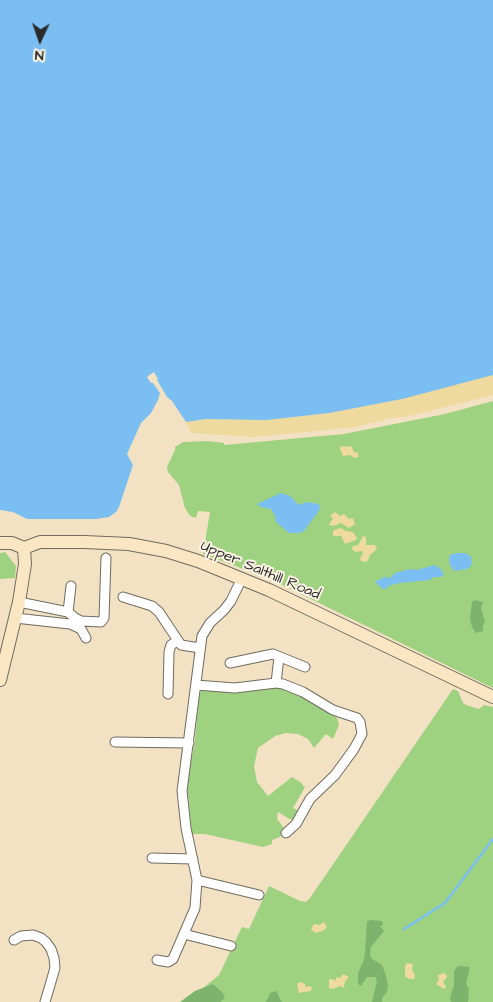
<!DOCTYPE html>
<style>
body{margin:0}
#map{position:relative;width:493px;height:1002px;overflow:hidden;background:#f2e2c3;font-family:"Architects Daughter",sans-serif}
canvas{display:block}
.north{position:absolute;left:15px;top:15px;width:50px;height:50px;-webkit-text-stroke:4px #fcf5e5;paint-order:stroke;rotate:183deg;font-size:14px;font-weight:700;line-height:20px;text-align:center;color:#2b2b2b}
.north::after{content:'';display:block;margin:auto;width:18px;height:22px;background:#2b2b2b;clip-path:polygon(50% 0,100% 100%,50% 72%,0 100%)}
</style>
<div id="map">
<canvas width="493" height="1002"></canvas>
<div class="north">N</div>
</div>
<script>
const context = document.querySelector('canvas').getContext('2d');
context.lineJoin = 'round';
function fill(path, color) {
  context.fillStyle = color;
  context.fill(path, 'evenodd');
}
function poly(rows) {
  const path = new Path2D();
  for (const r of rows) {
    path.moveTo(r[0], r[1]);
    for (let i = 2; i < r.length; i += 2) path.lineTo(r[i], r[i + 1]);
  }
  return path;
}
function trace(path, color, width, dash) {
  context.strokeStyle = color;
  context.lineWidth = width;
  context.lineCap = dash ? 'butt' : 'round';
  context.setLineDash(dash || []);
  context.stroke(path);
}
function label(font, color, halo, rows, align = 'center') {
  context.font = font + ' "Architects Daughter",sans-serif';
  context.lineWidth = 4;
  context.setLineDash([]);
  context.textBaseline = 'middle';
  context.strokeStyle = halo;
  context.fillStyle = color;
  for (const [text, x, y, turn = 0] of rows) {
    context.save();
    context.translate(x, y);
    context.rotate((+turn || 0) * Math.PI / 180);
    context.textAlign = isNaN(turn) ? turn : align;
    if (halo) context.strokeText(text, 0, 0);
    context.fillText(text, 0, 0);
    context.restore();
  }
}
const green = poly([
 [493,401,493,688,270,579,203,554,210,512,198,511,196,518,190,516,185,508,179,485,168,472,167,467,175,450,175,447,183,442,208,441,224,443,224,445,344,434,445,414],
 [5,552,16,566,15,578,0,579,0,553],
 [275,687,287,689,300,694,337,718,339,725,333,739,326,734,314,748,308,739,298,734,286,733,275,736,258,748,254,766,257,782,268,796,292,777,300,782,305,787,293,808,299,811,293,821,278,812,277,819,284,828,284,832,280,837,272,840,272,844,263,847,205,834,192,834,187,785,195,740,199,696,201,691,207,689,239,692],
 [453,689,458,691,463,703,466,705,479,709,484,705,493,707,493,1002,186,1002,219,975,242,927,249,929,269,886,300,901,306,902,310,898]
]);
const forest = poly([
 [475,600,483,602,481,609,485,621,483,626,483,631,476,633,472,627,470,619,472,602],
 [370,920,382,921,383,925,380,926,384,931,371,947,370,954,372,959,382,965,386,976,388,986,387,992,382,998,382,1002,372,1002,377,981,375,977,367,977,361,986,358,984,358,973,364,960,365,951,367,922],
 [458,966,470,967,466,984,469,989,468,1002,451,1002,450,998,454,985,454,971],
 [213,984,222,992,225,998,220,1002,180,1002,195,991],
 [276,991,282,1002,266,1002,270,993]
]);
const sand = poly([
 [493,312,493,395,406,417,392,418,356,427,254,437,191,433,186,422],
 [341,446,345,447,351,446,354,452,358,453,358,457,355,458,350,455,343,456,340,449],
 [335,512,340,516,344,514,349,519,353,518,355,524,349,528,341,523,334,526,329,525,333,518,330,516],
 [341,528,346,531,353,532,357,538,356,540,345,544,341,536,333,536,333,532,334,530],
 [363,536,366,537,366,545,375,545,377,549,370,555,368,561,364,562,361,561,360,558,363,553,362,551,355,552,352,549,353,546,358,545],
 [324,922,327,927,323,931,315,933,311,929,314,924,319,925],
 [407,963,413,964,412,970,415,975,414,979,409,979,405,976,405,966],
 [444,973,446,974,447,977,443,982,446,987,444,989,436,984,439,980,438,975],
 [343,974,349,977,345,981,344,988,340,986,333,989,329,988,329,979,332,979,335,981,337,977,340,978],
 [301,982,305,984,305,987,310,986,312,988,311,991,299,993,297,984]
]);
const water = poly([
 [0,0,493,0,493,375,402,399,329,413,267,420,206,419,186,422,172,401,167,397,157,380,158,379,154,372,147,377,151,383,153,383,160,393,158,400,151,413,141,423,127,454,133,465,119,507,116,512,109,517,96,519,27,519,13,512,0,510],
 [281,493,290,496,299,505,307,502,319,504,320,508,318,512,304,531,299,533,289,533,276,522,275,516,271,509,261,507,257,504],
 [456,553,466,553,471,557,472,564,470,567,467,569,454,571,450,565,449,559,450,555],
 [434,565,440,568,444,574,441,577,434,577,429,580,399,583,388,586,386,589,383,589,375,582,384,577,390,578,395,573,410,569,417,570]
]);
const pier = poly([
 [22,519,94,519,94,522,27,522]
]);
const stream = poly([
 [404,929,445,903,493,839]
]);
const minor = poly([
 [123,597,152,606,159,612,181,645,200,648],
 [19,602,68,612,71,586],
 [68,612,75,618,81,621,101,622,104,618,106,558],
 [15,618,70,624,81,629,86,638],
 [230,663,273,654,305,667],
 [276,683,279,657],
 [196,685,235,688,276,683,283,684,303,692,333,710,357,718,360,722,362,734,354,749,335,775,310,799,296,824,286,833],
 [168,694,169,652,171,645,177,641],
 [115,742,189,743],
 [152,858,193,859],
 [197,880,259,895],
 [184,934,231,946],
 [14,940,21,936,33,935,41,938,46,942,51,949,54,958,55,968,45,1002],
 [157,960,168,962,173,959,195,908,197,880,186,828,182,791,202,636,210,623,224,610,231,601,242,578]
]);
const secondary = poly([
 [0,543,12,543,24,548],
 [24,548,40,542,84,542,129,544,166,551,198,561,269,590,493,697],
 [0,680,19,602,25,564,24,548]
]);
const streetNames = [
 ["Upper Salthill Road",260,571,23]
];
fill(green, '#9ed180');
fill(forest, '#7eb36e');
fill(sand, '#eeda9e');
fill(water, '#7bbff2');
fill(pier, '#f2e2c3');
trace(stream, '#7bbff2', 2.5);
trace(minor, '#716b60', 11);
trace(secondary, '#716b60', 14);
trace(minor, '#fff', 9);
trace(secondary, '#fbe6c4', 12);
label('15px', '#2b2b2b', '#fcf5e5', streetNames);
</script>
